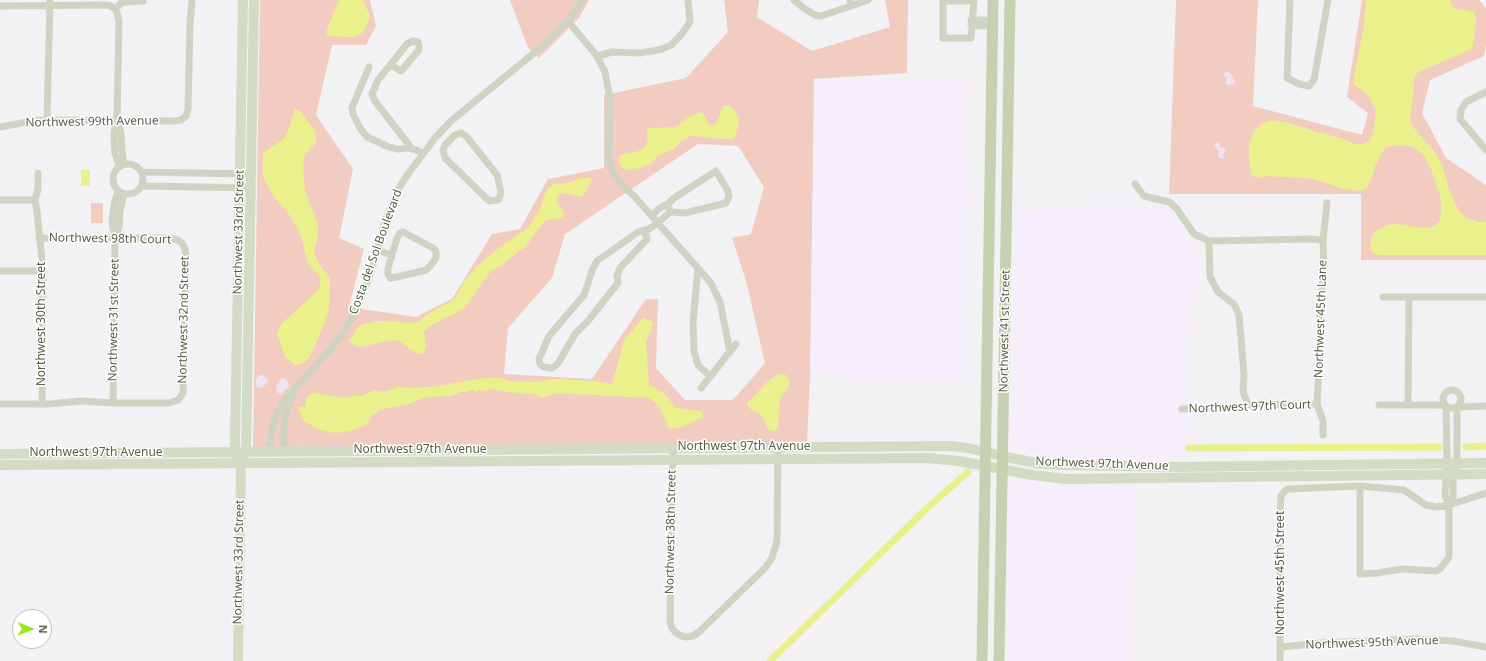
<!DOCTYPE html>
<style>
body{margin:0}
#map{position:relative;width:1486px;height:661px;overflow:hidden;background:#f2f2f4;font-family:"Noto Sans",sans-serif}
canvas{display:block}
.north{position:absolute;left:12px;top:609px;width:40px;height:40px;box-sizing:border-box;background:#fff;border:1px solid #bdbfb6;border-radius:50%;rotate:91deg;font-size:11px;font-weight:700;line-height:16px;text-align:center;color:#596049}
.north::after{content:'';display:block;margin:auto;width:14px;height:18px;background:#94ec14;clip-path:polygon(50% 0,100% 100%,50% 72%,0 100%)}
</style>
<div id="map">
<canvas width="1486" height="661"></canvas>
<div class="north">N</div>
</div>
<script>
const context = document.querySelector('canvas').getContext('2d');
context.lineJoin = 'round';
function fill(path, color) {
  context.fillStyle = color;
  context.fill(path, 'evenodd');
}
function poly(rows) {
  const path = new Path2D();
  for (const r of rows) {
    if (r.length === 3) {
      path.moveTo(r[0] + r[2], r[1]);
      path.arc(r[0], r[1], r[2], 0, 2 * Math.PI);
      continue;
    }
    path.moveTo(r[0], r[1]);
    for (let i = 2; i < r.length; i += 2) path.lineTo(r[i], r[i + 1]);
  }
  return path;
}
function trace(path, color, width, dash) {
  context.strokeStyle = color;
  context.lineWidth = width;
  context.lineCap = dash ? 'butt' : 'round';
  context.setLineDash(dash || []);
  context.stroke(path);
}
function label(font, color, halo, rows, align = 'center') {
  context.font = font + ' "Noto Sans",sans-serif';
  context.lineWidth = 3;
  context.setLineDash([]);
  context.textBaseline = 'middle';
  context.strokeStyle = halo;
  context.fillStyle = color;
  for (const [text, x, y, turn = 0] of rows) {
    context.save();
    context.translate(x, y);
    context.rotate((+turn || 0) * Math.PI / 180);
    context.textAlign = isNaN(turn) ? turn : align;
    if (halo) context.strokeText(text, 0, 0);
    context.fillText(text, 0, 0);
    context.restore();
  }
}
const commercial = poly([
 [814,79,968,81,964,378,810,376],
 [1088,206,1163,206,1168,207,1195,249,1199,262,1199,288,1191,304,1188,458,1170,457,1090,460,1053,459,1017,453,1010,447,1013,368,1014,212,1079,208],
 [1013,478,1051,484,1134,484,1131,661,1007,661,1009,492,1009,485]
]);
const green = poly([
 [260,0,370,0,376,26,366,45,332,45,316,115,353,169,339,238,364,249,349,307,416,317,452,299,492,234,520,229,548,179,604,168,604,95,686,78,728,32,724,0,759,0,757,17,812,51,890,27,885,0,908,0,907,73,814,79,810,376,807,443,253,447],
 [698,144,738,146,764,187,751,234,732,238,746,281,765,363,733,400,685,400,656,368,658,299,646,299,592,379,504,374,508,328,552,278,565,234],
 [510,0,589,0,579,18,539,58,528,48],
 [1176,0,1258,0,1253,106,1362,135,1368,113,1347,97,1362,0,1479,0,1486,8,1486,45,1484,56,1430,80,1422,113,1446,158,1486,185,1486,260,1361,260,1361,194,1169,194],
 [91,203,103,203,103,223,91,223]
]);
const sand = poly([
 [1226,72,1229,72,1231,74,1235,81,1234,84,1228,85,1226,84,1226,78,1223,75],
 [1217,142,1220,144,1220,147,1224,148,1226,150,1223,154,1224,156,1223,159,1218,157,1219,151,1214,146,1215,143],
 [263,375,267,378,268,382,263,387,259,388,256,386,256,379,258,376],
 [282,378,285,378,289,384,288,388,281,394,278,393,276,388,278,382]
]);
const water = poly([
 [339,0,363,0,370,16,367,25,362,33,354,37,345,37,327,36,327,29],
 [1366,0,1450,0,1451,5,1456,9,1466,10,1474,12,1476,19,1473,46,1470,50,1418,72,1414,79,1414,90,1410,119,1413,127,1434,151,1442,164,1449,188,1458,209,1465,217,1478,222,1486,222,1486,255,1379,255,1373,253,1370,246,1371,238,1376,231,1387,225,1398,224,1423,228,1433,227,1440,221,1441,209,1440,196,1431,169,1425,157,1415,148,1406,145,1391,146,1385,148,1375,166,1374,172,1367,188,1362,191,1344,189,1314,179,1266,176,1258,178,1252,176,1249,160,1249,144,1253,133,1261,124,1272,120,1285,122,1321,133,1341,138,1355,144,1364,144,1370,140,1373,133,1376,111,1373,104,1366,93,1354,85,1353,81,1364,25],
 [723,105,728,105,731,107,735,111,739,120,736,135,732,139,725,139,690,136,681,141,673,150,660,154,651,163,644,167,628,170,621,167,619,162,620,155,624,154,636,152,643,149,648,141,647,132,647,129,650,128,676,127,690,116,702,112,706,117,708,124,714,125,717,122],
 [295,109,299,110,314,129,316,136,316,143,305,154,303,166,305,191,318,224,318,236,314,251,317,260,330,279,329,310,323,327,310,357,303,363,295,365,285,357,277,334,281,324,310,298,319,288,321,278,308,264,300,233,288,213,273,196,263,176,263,153,282,140,288,132],
 [81,170,90,170,90,186,81,186],
 [582,178,591,178,592,180,583,196,581,197,565,193,561,194,557,198,557,203,563,210,564,215,562,218,546,220,542,224,526,246,503,264,490,272,465,308,430,326,424,332,426,345,424,353,417,354,399,341,393,340,360,347,348,342,359,326,375,321,382,321,416,323,429,313,445,305,455,298,464,282,475,268,501,246,528,228,540,209,545,193,548,189,554,184,567,183],
 [643,318,652,321,653,324,646,342,649,384,665,394,676,408,702,411,703,417,700,419,676,429,668,427,660,407,649,398,556,393,542,398,534,394,508,392,494,389,482,391,479,390,476,392,473,390,468,391,465,393,463,391,451,396,427,397,408,404,378,410,378,412,372,415,368,423,361,427,351,431,335,433,320,430,303,420,300,416,301,413,297,410,300,406,301,407,305,407,306,400,309,395,317,393,345,398,354,396,362,396,375,390,381,392,390,390,399,386,405,388,431,387,484,378,502,378,508,381,531,382,559,379,593,381,612,384,624,341],
 [780,374,786,375,789,380,789,386,780,398,778,427,776,431,772,431,769,430,762,416,749,408,747,403,767,382,774,377]
]);
const canal = poly([
 [1466,447,1486,446],
 [1189,448,1439,447],
 [770,661,925,510,968,472]
]);
const street = poly([
 [794,0,805,9,815,15,821,16,851,6,850,0],
 [1290,0,1287,78,1299,84,1309,86,1314,80,1328,0],
 [974,1,943,1,943,38,971,38,974,0],
 [0,6,105,5,111,6,116,10,119,21,117,120,121,133,122,150,124,164],
 [851,6,868,0],
 [115,9,121,3,125,2,143,1],
 [971,20,984,20,992,23],
 [568,21,597,56,605,72,610,98,609,160,613,172,619,182,635,197,711,283,720,302,730,352],
 [971,25,984,26,992,23],
 [597,56,612,52,640,53,653,51,662,49,671,45,681,35,690,22,688,0],
 [391,65,401,71,419,50,419,46,418,42,413,41,407,44,378,80,372,94,375,101,412,149],
 [369,67,352,108,353,114,360,128,367,137,389,147,397,149,411,148,423,153],
 [1486,92,1466,102,1461,110,1460,119,1486,150],
 [47,120,50,0],
 [117,121,114,132,114,139,115,154,119,166],
 [0,127,38,120,175,121,181,120,186,116,188,109,190,24,192,0],
 [461,133,466,136,497,175,501,192,499,199,497,200,490,201,487,199,445,158,443,150,445,145,455,135,461,133],
 [128,179,15],
 [716,171,728,191,729,196,726,203,685,213,670,212,668,204,674,198,716,171],
 [142,172,251,174],
 [38,173,38,189,35,200,37,211,43,271,42,404],
 [1135,184,1144,196,1169,202,1177,209,1194,234,1209,241,1311,239,1323,240],
 [142,186,251,188],
 [0,200,35,200],
 [651,216,660,208,668,204],
 [644,230,647,239,620,268,617,276,618,283,588,321,575,334,559,362,554,367,551,368,544,367,540,364,539,359,549,336,584,295,593,268,597,261,638,232,644,230,649,229,658,223,670,212],
 [403,232,433,248,436,251,436,258,431,265,426,270,397,277,390,278,388,274,388,268,397,238,400,233,403,232],
 [115,238,119,227,120,211,124,194],
 [1209,241,1210,277,1218,292,1234,304,1239,315,1244,374,1243,392,1248,405],
 [376,250,392,255],
 [698,269,693,322,694,351,698,365,710,376],
 [0,271,43,271],
 [1383,297,1486,297],
 [701,388,736,344],
 [1452,399,9],
 [113,403,115,238,112,222,114,204,118,191],
 [0,404,49,404,81,401,113,403,169,403,178,400,183,393,186,256,185,249,182,243,178,240,170,238,39,238],
 [1379,405,1438,405,1446,406,1447,459,1445,495,1449,505,1453,497,1453,480,1457,458,1457,407,1486,406],
 [1408,405,1409,297],
 [1182,409,1238,408,1248,405,1317,404],
 [1323,435,1323,421,1317,404,1320,353,1320,307,1324,268,1323,240,1327,203],
 [673,448,670,622,672,628,676,633,681,636,687,637,693,636,699,632,765,568,772,558,777,541,778,447],
 [268,451,274,421,282,403,330,350,343,333,357,308,371,272,385,221,399,188,408,174,435,138,451,121,545,44,568,21,583,0],
 [284,451,284,422,293,392],
 [1360,486,1360,574,1377,573,1402,569,1436,571,1440,569,1449,557,1449,505],
 [1281,647,1321,643,1417,639,1453,641,1486,647],
 [1280,661,1280,511,1281,496,1285,491,1288,489,1360,486,1404,490,1426,505,1435,507,1449,505,1486,493]
]);
const secondary = poly([
 [0,454,951,446,968,448,1011,458,1042,464,1065,465,1173,467,1486,463],
 [238,457,235,452,235,438,243,0],
 [0,465,927,458,959,461,1032,475,1066,479,1486,474],
 [238,661,241,463,246,452,254,0]
]);
const primary = poly([
 [982,661,993,0],
 [999,661,1010,0]
]);
const streetNames = [
 ["Northwest 99th Avenue",92,122,-1],
 ["Northwest 33rd Street",239,232,-89],
 ["Northwest 98th Court",110,239,1],
 ["Costa del Sol Boulevard",376,252,-70],
 ["Northwest 45th Lane",1321,319,-88],
 ["Northwest 31st Street",114,320,-89],
 ["Northwest 32nd Street",184,320,-89],
 ["Northwest 30th Street",42,324,-90],
 ["Northwest 41st Street",1005,331,-89],
 ["Northwest 97th Court",1250,407,-2],
 ["Northwest 97th Avenue",744,447],
 ["Northwest 97th Avenue",420,450],
 ["Northwest 97th Avenue",96,453],
 ["Northwest 97th Avenue",1102,464,2],
 ["Northwest 38th Street",671,532,-89],
 ["Northwest 33rd Street",239,562,-89],
 ["Northwest 45th Street",1281,573,-90],
 ["Northwest 95th Avenue",1372,643,-2]
];
fill(commercial, '#f6edfd');
fill(green, '#f2ccc0');
fill(sand, '#ede3f5');
fill(water, '#eaf08c');
trace(canal, '#eaf08c', 7);
trace(street, '#cfd4c2', 7);
trace(secondary, '#d3dbc4', 10);
trace(primary, '#c6d1b1', 11);
label('12px', '#596049', '#fff', streetNames);
</script>
